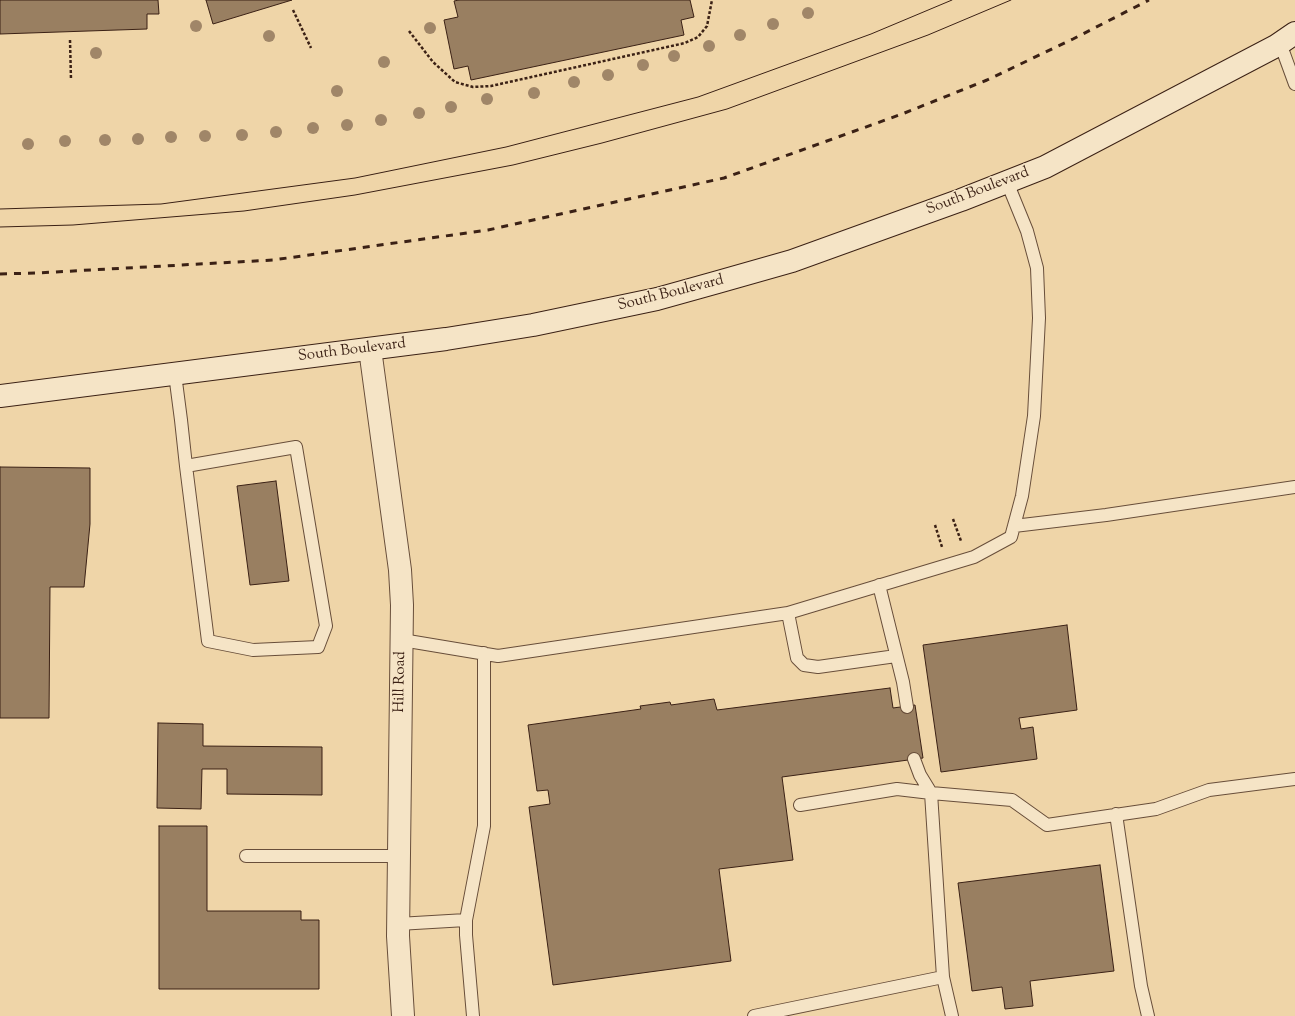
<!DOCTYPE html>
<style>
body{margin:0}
canvas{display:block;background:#efd5a8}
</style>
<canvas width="1295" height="1016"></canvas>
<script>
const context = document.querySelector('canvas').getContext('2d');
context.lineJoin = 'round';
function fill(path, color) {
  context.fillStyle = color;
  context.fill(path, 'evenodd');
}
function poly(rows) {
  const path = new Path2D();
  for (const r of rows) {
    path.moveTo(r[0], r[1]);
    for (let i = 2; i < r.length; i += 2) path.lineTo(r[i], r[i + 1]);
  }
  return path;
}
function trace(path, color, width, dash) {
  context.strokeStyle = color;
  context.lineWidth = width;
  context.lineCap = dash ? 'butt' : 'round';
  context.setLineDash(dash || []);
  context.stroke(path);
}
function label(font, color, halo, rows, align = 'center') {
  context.font = font + ' "Sorts Mill Goudy",serif';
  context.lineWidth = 3;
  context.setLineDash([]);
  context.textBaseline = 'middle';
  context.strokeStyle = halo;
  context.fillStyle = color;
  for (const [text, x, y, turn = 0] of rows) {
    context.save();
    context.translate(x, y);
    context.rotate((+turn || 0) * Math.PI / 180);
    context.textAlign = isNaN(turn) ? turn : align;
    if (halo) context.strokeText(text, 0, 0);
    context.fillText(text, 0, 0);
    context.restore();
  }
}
const building = poly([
 [0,0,158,0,159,14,147,14,147,29,0,34,0,0],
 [206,0,292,0,213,24,206,0],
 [459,0,690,0,694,17,681,20,684,35,471,80,468,66,454,69,444,20,458,17,454,1,459,0],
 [0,467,90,468,90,524,84,587,50,587,49,718,0,718,0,467],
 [276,481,289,581,250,585,237,486,276,481],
 [1067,625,1077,710,1019,718,1021,729,1033,727,1037,759,941,772,923,645,1067,625],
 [890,688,893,708,915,705,923,758,782,777,793,860,719,869,731,961,553,985,529,807,550,804,548,790,537,791,528,725,641,709,640,706,670,702,671,705,714,699,717,710,890,688],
 [158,723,203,724,203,746,322,747,322,795,227,794,227,769,202,769,201,809,157,808,158,723],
 [159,826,207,826,207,911,301,911,301,920,319,920,319,989,159,989,159,826],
 [1100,865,1114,971,1030,981,1033,1006,1005,1009,1002,987,972,991,958,883,1100,865]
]);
const path = poly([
 [293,10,311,48],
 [409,31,433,62,455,82,473,87,491,86,685,43,698,37,707,26,712,0],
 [70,40,71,80],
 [953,519,961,541],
 [935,525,942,547]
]);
const service = poly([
 [1280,43,1295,84],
 [175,374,181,420,186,466,208,641,253,650,318,647,326,626,296,447,186,466],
 [1014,526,1106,515,1295,487],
 [879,585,903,682,907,707],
 [788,613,797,658,804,665,818,667,896,656],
 [402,640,498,656,788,613,974,557,1011,537,1022,496,1034,416,1039,318,1037,268,1027,231,1007,182],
 [914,759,920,775,931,793],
 [800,805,897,789,931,793],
 [1116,814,1141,986,1148,1016],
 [246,856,400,856],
 [466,920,466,935,473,1016],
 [398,924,466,920,484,826,484,653],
 [943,977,931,793,1012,800,1047,825,1156,809,1209,790,1295,779],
 [754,1016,943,977,952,1016]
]);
const minor = poly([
 [370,349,400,570,402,605,398,936,403,1016]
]);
const secondary = poly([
 [0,396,446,339,533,325,657,299,718,282,792,261,961,200,1045,167,1276,46,1295,33]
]);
const tram = poly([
 [0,209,161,204,355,178,506,147,698,97,871,34,952,0],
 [0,227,73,225,244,211,355,195,513,165,602,143,727,109,928,35,1011,0]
]);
const rail = poly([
 [0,274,36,273,273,260,488,230,724,178,902,114,987,80,1073,39,1149,0]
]);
const trees = [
 [808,13],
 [773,24],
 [196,26],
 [430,28],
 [740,35],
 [269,36],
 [709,46],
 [96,53],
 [674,56],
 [384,62],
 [643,65],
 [608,75],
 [574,82],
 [337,91],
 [534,93],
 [487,99],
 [451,107],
 [419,113],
 [381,120],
 [347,125],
 [313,128],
 [276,132],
 [242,135],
 [205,136],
 [171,137],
 [138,139],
 [105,140],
 [65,141],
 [28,144]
];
const streetNames = [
 ["South Boulevard",978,192,-21],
 ["South Boulevard",671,294,-14],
 ["South Boulevard",352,351,-7],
 ["Hill Road",401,682,-89]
];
fill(building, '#997f61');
trace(building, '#3b2115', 1);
trace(service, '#684e3a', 14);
trace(minor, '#684e3a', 24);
trace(secondary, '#3b2115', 24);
trace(path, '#3b2115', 2.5, [3, 2]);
trace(service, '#f5e4c6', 12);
trace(minor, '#f5e4c6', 22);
trace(secondary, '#f5e4c6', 22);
trace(tram, '#3b2115', 1);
trace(rail, '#3b2115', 3, [7, 7]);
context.fillStyle = '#a08668';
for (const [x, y] of trees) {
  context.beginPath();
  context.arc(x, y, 6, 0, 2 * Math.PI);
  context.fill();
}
label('15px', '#3b2115', '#f5e4c6', streetNames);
</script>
